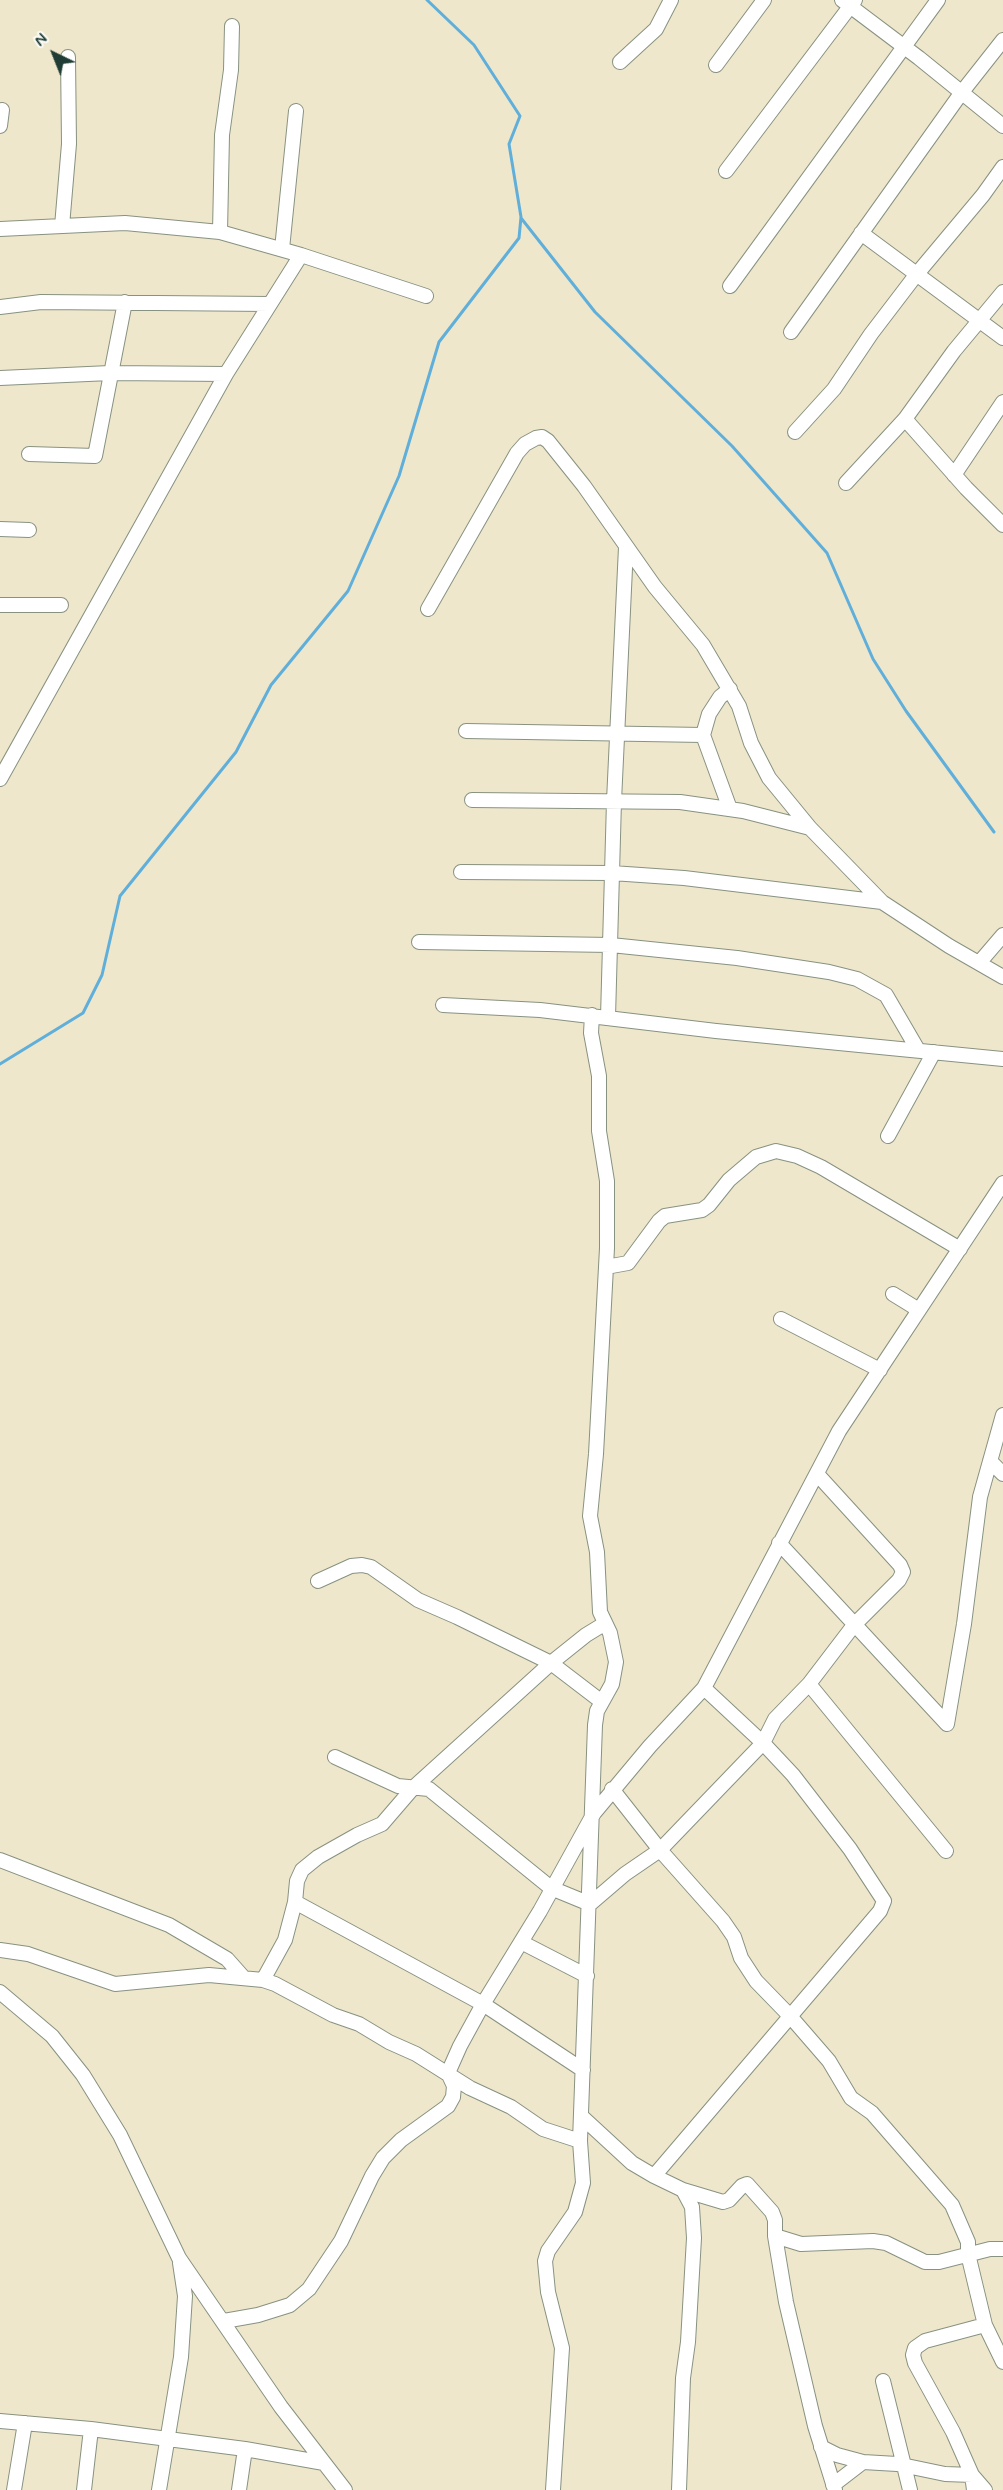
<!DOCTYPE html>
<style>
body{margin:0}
#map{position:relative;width:1003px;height:2490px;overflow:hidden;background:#efe7cc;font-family:Mynerve,sans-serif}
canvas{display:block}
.north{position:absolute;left:24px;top:24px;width:60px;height:60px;-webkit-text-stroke:4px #fdfcf7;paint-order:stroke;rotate:317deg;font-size:16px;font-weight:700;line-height:24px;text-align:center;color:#1f3d34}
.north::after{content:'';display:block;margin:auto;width:21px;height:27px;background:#1f3d34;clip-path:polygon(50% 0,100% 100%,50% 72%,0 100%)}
</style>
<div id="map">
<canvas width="1003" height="2490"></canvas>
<div class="north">N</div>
</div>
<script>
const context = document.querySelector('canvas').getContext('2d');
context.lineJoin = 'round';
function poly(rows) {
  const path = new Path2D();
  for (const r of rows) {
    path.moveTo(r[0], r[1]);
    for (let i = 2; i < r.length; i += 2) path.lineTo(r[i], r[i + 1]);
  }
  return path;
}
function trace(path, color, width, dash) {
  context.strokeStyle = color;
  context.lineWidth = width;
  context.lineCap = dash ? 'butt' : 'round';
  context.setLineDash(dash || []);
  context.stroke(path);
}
const stream = poly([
 [521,218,595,312,732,446,827,553,873,659,906,711,994,832],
 [0,1064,83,1013,102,975,120,896,236,752,271,685,348,591,399,476,439,342,519,238,521,217,509,144,520,116,474,45,427,0]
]);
const minor = poly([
 [842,0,919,58,1003,126],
 [620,62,656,29,671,0],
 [716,65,764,0],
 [0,126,2,110],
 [726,171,855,0],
 [62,226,69,144,68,57],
 [0,229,125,223,220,232,301,255,426,296],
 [220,232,222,135,231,70,232,26],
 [861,233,1003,338],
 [282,249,296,111],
 [730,286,938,0],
 [0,307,41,302,270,304],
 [791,332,962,92,1003,40],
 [0,378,110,373,226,374],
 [905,419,966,488,1003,525],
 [795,432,834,389,871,334,916,275,983,195,1003,167],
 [29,454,95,456,125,302],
 [954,475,1003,402],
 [846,483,905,419,954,351,1003,292],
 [0,529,29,530],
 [0,605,61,605],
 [428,609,517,453,525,444,536,438,542,437,548,441,584,486,655,587,703,645,739,706,751,743,769,778,810,828,882,902,949,946,1003,977],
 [730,689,720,697,709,714,703,735,730,809],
 [466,731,703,735],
 [0,779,226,374,301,255],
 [472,800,680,802,743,811,810,828],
 [461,872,612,873,684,878,882,902],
 [419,942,611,945,737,958,829,972,857,979,886,995,918,1050],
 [979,963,1003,935],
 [443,1005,540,1010,716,1031,1003,1059],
 [608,1017,614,801,626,547],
 [888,1136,934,1052],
 [606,1267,628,1263,659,1221,665,1216,702,1210,709,1205,729,1180,756,1157,776,1151,797,1156,821,1167,960,1249],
 [893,1294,919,1310],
 [781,1319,880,1370],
 [990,1461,1003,1474],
 [779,1543,947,1724],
 [318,1581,351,1566,362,1565,371,1567,418,1600,457,1617,551,1663,602,1702],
 [809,1684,946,1851],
 [947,1724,964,1624,980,1497,1003,1415],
 [335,1757,398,1786,429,1789,551,1888,590,1904,625,1874,660,1850,763,1743,775,1719,809,1684,854,1625,899,1580,903,1572,900,1565,817,1474],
 [612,1789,660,1850,723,1921,734,1937,741,1958,756,1981,790,2016,829,2061,851,2098,872,2113,952,2205,968,2242,968,2254,985,2325,1003,2362],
 [0,1860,169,1925,227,1959,243,1977],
 [295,1902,483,2004,583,2070],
 [521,1942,587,1976],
 [0,1950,28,1954,115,1984,209,1975,263,1980,275,1984,333,2015,359,2024,389,2042,416,2054,470,2088,511,2107,543,2129,580,2141],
 [263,1980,285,1940,295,1902,297,1881,302,1870,318,1857,357,1835,382,1824,413,1788,551,1663,586,1635,604,1624],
 [0,1992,52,2036,83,2075,120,2135,179,2258,281,2407,345,2490],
 [581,2116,632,2163,654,2176,683,2190,723,2202,729,2200,742,2186,747,2184,772,2212,775,2220,775,2236,786,2302,815,2426,835,2490],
 [654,2176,880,1911,884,1901,850,1849,793,1775,763,1743,704,1688],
 [775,2236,801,2244,873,2241,886,2243,925,2262,939,2262,990,2249,1003,2249],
 [224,2321,258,2315,290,2305,309,2289,341,2241,372,2176,383,2158,401,2140,448,2106,453,2097,454,2086,448,2073,460,2046,483,2004,540,1911,594,1813,650,1746,704,1688,839,1431,1003,1183],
 [883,2381,910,2490],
 [0,2421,91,2429,245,2449,324,2463],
 [821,2447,837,2455,863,2462,897,2464,945,2474,972,2475,985,2490],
 [833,2485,863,2462],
 [14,2490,25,2423],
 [84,2490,91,2429],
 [159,2490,181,2357,185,2296,180,2263],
 [239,2490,245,2449],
 [553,2490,562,2348,548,2292,545,2261,548,2251,575,2212,583,2183,580,2141,595,1725,597,1711,612,1684,616,1662,610,1633,600,1612,597,1552,590,1516,596,1454,607,1248,607,1181,599,1131,599,1076,591,1033,592,1015],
 [679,2490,683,2378,688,2342,694,2238,692,2207,683,2190],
 [974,2490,972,2475,953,2432,915,2363,913,2355,915,2348,925,2341,985,2325]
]);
trace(stream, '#60afda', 3);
trace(minor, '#879280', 16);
trace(minor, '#fff', 14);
</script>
